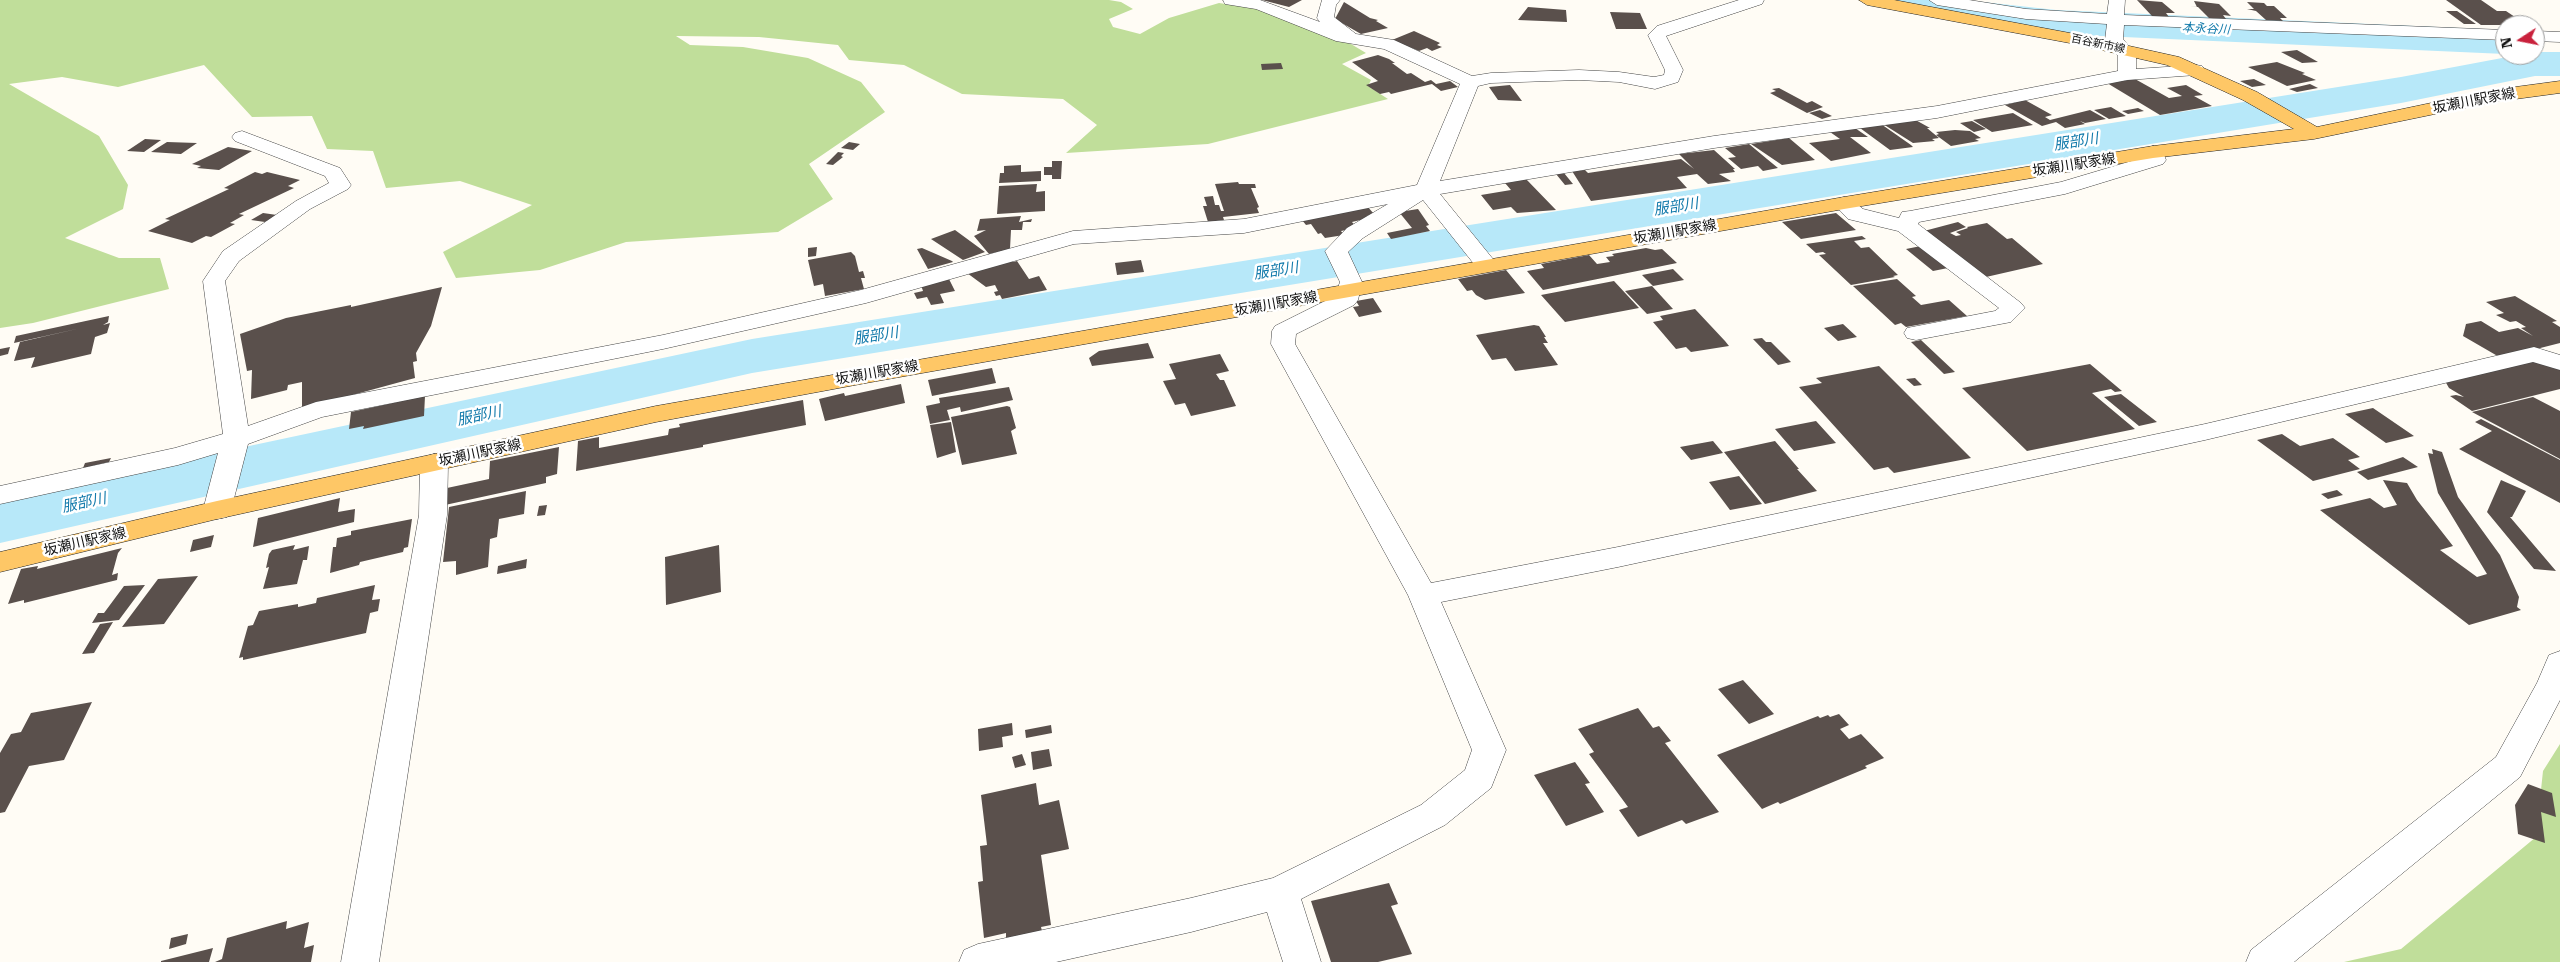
<!DOCTYPE html>
<meta charset="utf-8">
<style>
body{margin:0}
#map{position:relative;width:2560px;height:962px;overflow:hidden;background:#fffcf5;font-family:"Roboto Serif",serif}
canvas{display:block}
.north{position:absolute;left:2495px;top:15px;width:50px;height:50px;box-sizing:border-box;background:#fff;border:1px solid #a0a0a0;border-radius:50%;rotate:259deg;font-size:14px;font-weight:700;line-height:20px;text-align:center;color:#111}
.north::after{content:'';display:block;margin:auto;width:18px;height:22px;background:#c9213c;clip-path:polygon(50% 0,100% 100%,50% 72%,0 100%)}
</style>
<div id="map">
<canvas width="2560" height="962"></canvas>
<div class="north">N</div>
</div>
<script>
const context = document.querySelector('canvas').getContext('2d');
context.lineJoin = 'round';
function fill(path, color) {
  context.fillStyle = color;
  context.fill(path, 'evenodd');
}
function poly(rows) {
  const path = new Path2D();
  for (const r of rows) {
    path.moveTo(r[0], r[1]);
    for (let i = 2; i < r.length; i += 2) path.lineTo(r[i], r[i + 1]);
  }
  return path;
}
function trace(path, color, width, dash) {
  context.strokeStyle = color;
  context.lineWidth = width;
  context.lineCap = dash ? 'butt' : 'round';
  context.setLineDash(dash || []);
  context.stroke(path);
}
function label(font, color, halo, rows, align = 'center') {
  context.font = font + ' "Roboto Serif","Noto Sans JP",serif';
  context.lineWidth = 5;
  context.setLineDash([]);
  context.textBaseline = 'middle';
  context.strokeStyle = halo;
  context.fillStyle = color;
  for (const [text, x, y, turn = 0] of rows) {
    context.save();
    context.translate(x, y);
    context.rotate((+turn || 0) * Math.PI / 180);
    context.textAlign = isNaN(turn) ? turn : align;
    if (halo) context.strokeText(text, 0, 0);
    context.fillText(text, 0, 0);
    context.restore();
  }
}
const forest = poly([
 [0,0,1109,0,1121,2,1133,9,1109,19,1113,27,1140,34,1169,18,1219,3,1263,10,1351,44,1366,53,1342,64,1371,80,1368,86,1388,99,1208,144,1066,153,1097,125,1063,99,962,94,904,65,849,60,838,45,759,37,676,36,690,45,743,47,808,58,861,82,885,112,809,164,833,199,778,232,626,242,540,270,456,278,443,252,532,205,460,181,386,188,373,151,327,149,312,116,252,117,204,65,118,87,62,77,9,84,99,136,128,185,123,209,65,238,119,258,160,258,169,289,33,323,0,328],
 [2560,744,2560,962,2344,962,2401,949,2536,837,2543,771]
]);
const river = poly([
 [1890,0,1965,0,2056,10,2505,30,2505,54,2056,34,1983,27,1896,8,1890,0],
 [2535,52,2560,52,2560,76,2535,76,2401,103,752,373,0,543,0,499,752,339,2401,77,2518,55,2535,55,2535,52]
]);
const building = poly([
 [1262,0,1302,0,1289,7],
 [2137,0,2162,2,2175,13,2166,13,2169,17,2152,16],
 [2446,0,2481,0,2497,11,2506,11,2527,25,2481,25],
 [2194,1,2219,4,2231,16,2223,15,2226,19,2209,18,2198,7,2190,6,2197,7],
 [1344,2,1370,18,1378,20,1376,21,1388,28,1361,34,1340,22,1337,23,1335,19],
 [2247,2,2264,3,2267,6,2274,6,2287,18,2280,18,2283,21,2266,20,2256,11,2247,9,2254,9],
 [1528,7,1566,10,1567,22,1518,20],
 [2446,11,2457,11,2476,24,2464,24],
 [1610,12,1640,13,1647,29,1616,29],
 [1414,31,1440,43,1437,45,1442,47,1432,51,1427,48,1419,51,1392,40],
 [2297,50,2318,62,2302,63,2281,52],
 [1378,55,1389,59,1395,63,1392,63,1407,74,1411,73,1425,82,1431,80,1436,84,1450,81,1458,87,1441,91,1432,84,1391,94,1389,92,1380,94,1366,85,1378,81,1352,62],
 [2277,62,2305,73,2302,74,2316,80,2287,86,2248,67],
 [1281,63,1283,69,1262,70,1261,64],
 [2135,79,2169,98,2182,96,2167,88,2186,85,2203,95,2194,96,2212,106,2160,115,2107,83],
 [2254,79,2266,85,2252,87,2240,81],
 [2310,84,2318,88,2297,92,2289,89],
 [1510,85,1522,101,1498,100,1489,87],
 [1779,88,1807,103,1812,101,1823,107,1807,113,1770,93,1776,91,1772,89],
 [2025,100,2052,115,2045,117,2050,120,2090,110,2106,119,2085,123,2080,121,2085,124,2065,128,2056,122,2042,126,2005,105],
 [2111,107,2126,116,2109,119,2094,110],
 [2138,108,2144,111,2128,114,2122,111],
 [1820,110,1832,116,1822,119,1809,113],
 [2013,113,2033,125,1992,132,1973,120],
 [1912,118,1930,128,1927,128,1939,138,1932,139,1935,141,1913,143,1883,124],
 [1972,121,1986,129,1974,132,1960,123],
 [1881,124,1911,145,1913,147,1890,150,1860,128],
 [1855,128,1868,137,1850,137,1871,153,1831,161,1809,143,1840,139,1830,132],
 [1955,130,1970,131,1981,138,1975,139,1979,141,1951,146,1936,135,1939,134,1936,132],
 [1789,138,1815,160,1782,165,1751,144],
 [145,139,161,140,144,152,127,151],
 [167,142,197,143,181,154,151,152],
 [849,142,860,144,853,150,841,148],
 [1749,144,1767,159,1778,168,1763,171,1758,166,1741,169,1728,158,1736,157,1725,148],
 [228,147,252,151,219,170,197,168,201,166,192,164],
 [1714,150,1735,169,1733,169,1735,172,1719,174,1731,181,1708,184,1697,174,1677,177,1687,188,1591,201,1572,171,1585,170,1588,173,1681,159,1694,169,1679,154],
 [838,152,844,153,841,156,843,157,833,165,826,164],
 [1052,161,1062,161,1061,179,1052,179,1052,175,1044,175,1044,167,1052,167],
 [1021,165,1021,172,1041,171,1041,181,999,183,1000,173,1004,173,1004,166],
 [255,172,262,174,267,172,300,180,288,186,294,188,239,214,244,215,230,223,235,224,211,237,206,236,192,243,148,231,170,220,165,219,229,189,224,188],
 [1564,173,1573,184,1565,185,1556,174],
 [1526,179,1556,210,1517,213,1511,207,1493,210,1481,195,1511,190,1505,183],
 [1238,182,1239,184,1255,184,1256,188,1251,188,1259,207,1257,208,1259,213,1223,217,1224,220,1208,222,1203,206,1207,206,1204,197,1213,196,1215,205,1219,205,1221,211,1224,211,1215,184],
 [1037,184,1036,192,1045,191,1045,211,997,214,999,186],
 [1367,206,1374,214,1367,216,1369,218,1352,222,1357,228,1341,231,1344,235,1325,238,1321,233,1318,234,1311,224,1306,225,1302,220],
 [1418,209,1429,225,1426,226,1430,231,1391,239,1387,233,1412,228,1399,212],
 [263,213,277,215,265,222,251,220],
 [1836,213,1856,230,1801,239,1782,222],
 [1021,216,1019,222,1032,219,1031,222,1023,222,1022,230,1011,230,1010,249,989,254,974,236,986,230,977,231,980,219],
 [1958,222,1966,227,1950,233,1956,236,1961,235,1956,232,1968,228,1967,227,1987,223,2007,239,2012,238,2043,264,1986,277,1924,231],
 [955,230,985,252,963,260,931,239],
 [1862,236,1866,239,1854,241,1861,248,1869,247,1898,275,1893,276,1895,277,1851,285,1819,255,1826,254,1823,252,1816,253,1806,244],
 [1921,246,1948,268,1933,271,1906,249],
 [817,247,816,256,808,257,808,248],
 [922,248,952,261,953,262,928,269,917,249],
 [1646,248,1655,250,1662,249,1677,263,1543,290,1527,271,1544,268,1541,264,1589,255,1597,264,1610,262,1606,257,1614,256,1612,254],
 [851,252,855,256,859,272,863,271,865,278,861,278,864,289,825,296,823,284,814,286,808,260],
 [1011,260,1013,262,1017,261,1029,279,1039,276,1047,290,1002,299,1000,295,996,296,994,292,998,291,995,285,986,287,967,273],
 [1141,260,1144,272,1117,275,1115,263],
 [1673,269,1684,280,1653,286,1642,275],
 [1506,270,1525,293,1485,300,1476,295,1472,290,1467,291,1458,279],
 [949,279,955,291,940,294,944,303,931,305,927,297,917,299,914,293,923,291,921,285],
 [1897,279,1916,296,1912,297,1921,305,1949,300,1967,316,1906,327,1901,323,1895,325,1853,286],
 [1614,281,1639,308,1565,322,1541,295],
 [1652,286,1673,309,1647,314,1625,291],
 [442,287,431,326,416,353,417,361,413,362,415,378,312,406,302,407,302,382,288,385,287,390,251,399,252,370,247,371,240,334,286,318,351,305,351,307],
 [2515,296,2557,321,2552,322,2560,327,2560,343,2501,358,2463,336,2466,324,2481,321,2499,332,2518,328,2533,336,2521,328,2526,327,2516,321,2510,322,2496,315,2504,313,2486,302],
 [1373,298,1382,312,1359,317,1353,307,1359,306,1356,301],
 [1695,309,1725,341,1729,346,1691,352,1686,347,1676,349,1653,322,1663,320,1660,316],
 [109,316,108,322,103,325,110,323,107,333,95,337,91,354,31,368,35,357,14,361,20,342,81,328,14,343,16,336],
 [1843,324,1857,337,1838,341,1824,328],
 [1534,325,1539,326,1546,337,1544,337,1548,343,1543,343,1558,365,1515,371,1506,358,1492,360,1476,335],
 [1762,338,1766,342,1771,342,1791,362,1778,365,1753,339],
 [1921,340,1955,372,1944,374,1911,342],
 [1148,343,1154,358,1092,366,1089,358,1099,351],
 [10,347,8,354,0,356,0,349],
 [1220,354,1229,371,1216,374,1220,380,1224,380,1236,406,1191,416,1185,403,1175,405,1163,381,1176,379,1169,364],
 [2541,359,2560,366,2560,389,2472,411,2450,396,2456,395,2464,397,2449,388,2445,381],
 [2090,364,2122,391,2115,392,2111,389,2092,393,2135,429,2027,451,1962,388],
 [1879,366,1971,458,1894,473,1888,467,1874,470,1799,387,1822,383,1816,378],
 [992,368,996,383,932,396,928,380],
 [1915,378,1922,385,1914,386,1906,379],
 [901,384,905,403,825,421,819,399,844,393,845,396],
 [1009,387,1013,400,961,412,960,407,947,410,950,420,930,424,926,406,940,403,939,398],
 [2121,394,2157,422,2139,426,2104,397],
 [425,396,424,416,363,429,364,426,349,429,351,412],
 [2533,397,2560,411,2560,459,2472,412],
 [803,400,806,425,703,445,703,447,576,471,578,441,599,437,599,448,668,435,669,429,680,427,679,424],
 [1007,406,1010,407,1016,428,1011,431,1017,454,962,465,951,417],
 [2373,408,2414,436,2386,443,2345,414],
 [2481,419,2560,460,2560,503,2459,449,2492,431,2475,422],
 [1816,421,1836,443,1794,451,1775,429],
 [951,422,956,452,937,458,930,425],
 [2282,434,2300,446,2333,438,2360,457,2348,460,2360,469,2313,481,2257,440],
 [1713,441,1723,453,1691,460,1680,447],
 [1775,441,1799,469,1797,469,1817,491,1765,504,1724,452],
 [559,447,557,474,546,477,546,483,445,505,447,488,489,479,490,461],
 [2432,449,2442,452,2458,497,2500,555,2519,597,2517,607,2521,610,2469,625,2320,510,2370,498,2384,508,2397,505,2383,480,2407,483,2417,500,2453,546,2440,550,2477,577,2487,574,2438,493,2428,453,2433,454],
 [2403,457,2418,467,2368,480,2357,472],
 [111,458,109,462,83,468,85,463],
 [1739,476,1762,504,1730,510,1709,482],
 [2501,480,2526,491,2512,517,2510,517,2556,571,2534,569,2487,512],
 [2337,490,2343,495,2328,499,2321,494],
 [526,491,524,514,499,519,497,537,490,539,488,567,456,575,456,561,443,562,449,507],
 [340,498,338,512,355,509,354,522,253,547,258,518],
 [547,505,545,515,537,516,539,506],
 [412,519,408,547,404,548,403,552,360,562,359,565,330,573,333,547,336,547,337,538,351,535,351,531],
 [214,535,211,547,190,552,193,540],
 [295,545,293,550,309,546,307,560,303,560,297,584,263,589,269,567,266,568,269,554,272,550],
 [719,545,721,592,666,605,665,557],
 [122,548,118,553,112,575,118,573,117,580,24,603,24,600,8,604,21,569,38,566,37,569],
 [527,559,526,568,497,574,498,566],
 [198,576,164,624,122,627,158,579],
 [145,585,119,620,92,623,98,613,104,613,124,586],
 [375,585,372,600,380,599,378,611,370,613,366,633,243,660,243,657,239,658,248,626,253,625,259,611,298,604,298,607,316,603,317,598],
 [113,622,94,653,82,654,100,624],
 [1743,680,1764,703,1774,714,1749,724,1718,689],
 [92,702,64,760,29,766,5,812,0,813,0,753,11,734,21,732,31,713],
 [1638,708,1653,728,1659,726,1671,741,1665,743,1719,812,1686,824,1682,820,1638,837,1619,810,1628,807,1589,754,1594,752,1578,729],
 [1839,714,1849,725,1840,729,1849,739,1861,734,1884,758,1865,766,1867,768,1780,804,1778,802,1762,809,1717,755,1818,716,1820,718,1828,715,1830,717],
 [1012,723,1013,735,1002,737,1003,747,979,751,978,729],
 [1051,725,1052,733,1026,738,1025,730],
 [1049,749,1052,766,1033,770,1031,752],
 [1022,754,1026,765,1015,768,1012,757],
 [1575,762,1590,783,1585,784,1604,812,1566,826,1534,775],
 [1036,783,1039,805,1059,800,1069,849,1041,855,1051,925,1041,927,1042,931,1006,938,1006,933,984,938,978,882,983,881,980,846,987,845,981,795],
 [2528,784,2552,793,2556,817,2541,812,2545,843,2518,834,2515,805],
 [1389,883,1398,904,1391,906,1412,954,1378,962,1331,962,1311,901],
 [287,921,286,929,309,922,304,948,314,945,311,962,215,962,222,959,227,938],
 [188,934,186,944,169,949,171,938],
 [213,948,209,962,161,962,161,961]
]);
const minor = poly([
 [1223,0,1260,0,1320,22,1317,18,1322,0,1340,0,1336,5,1334,17,1356,34,1394,40,1472,76,1491,73,1579,70,1619,72,1654,77,1664,75,1665,70,1648,35,1657,26,1739,0,1764,0,1762,4,1666,36,1683,70,1678,82,1655,89,1619,82,1579,80,1491,83,1478,86,1440,181,1714,136,1937,106,2118,71,2118,56,2105,40,2107,24,2026,19,1937,5,1929,0,1969,0,2026,9,2107,14,2109,0,2125,0,2124,15,2505,30,2505,40,2124,25,2123,39,2136,55,2136,69,2196,65,2202,66,2205,70,2202,74,2196,75,2127,80,1937,118,1714,148,1440,194,1497,264,1494,269,1486,271,1478,269,1423,200,1363,238,1348,252,1362,282,1358,300,1354,305,1296,334,1295,344,1431,583,1618,547,2205,424,2534,347,2560,355,2560,370,2533,362,2205,440,1618,567,1441,602,1506,750,1491,788,1445,825,1301,899,1321,962,1283,962,1267,912,1191,932,1056,962,959,962,964,950,978,944,1191,898,1273,878,1421,805,1465,770,1472,750,1408,595,1271,344,1272,331,1275,326,1335,296,1340,282,1325,251,1347,228,1388,204,1244,233,1074,244,866,303,663,349,322,417,248,444,231,510,227,517,217,519,207,517,203,510,218,453,178,465,0,504,0,486,175,448,223,434,203,281,223,251,296,201,329,183,325,176,235,141,232,137,235,133,242,131,340,168,351,185,348,189,310,209,239,261,225,281,248,426,316,402,663,335,861,290,1073,231,1244,219,1417,185,1460,84,1384,49,1336,41,1256,9,1225,4,1223,0],
 [2535,31,2560,32,2560,42,2535,41,2535,31],
 [2153,146,2160,148,2163,152,2166,160,2163,164,2065,194,1919,222,1918,224,2021,303,2025,308,2011,322,1916,340,1907,338,1904,333,1907,328,1995,311,1999,308,1898,231,1848,219,1833,203,1837,199,1844,197,1851,199,1863,209,1899,218,1902,212,1910,211,2061,182,2145,157,2143,152,2146,148,2153,146],
 [434,454,444,457,448,463,447,515,379,962,341,962,419,515,420,463,424,457,434,454],
 [2560,651,2560,700,2520,777,2294,962,2246,962,2251,950,2496,757,2537,683,2549,655,2560,651]
]);
const major = poly([
 [1859,0,1894,0,2075,34,2179,57,2257,92,2317,127,2493,90,2560,81,2560,93,2493,102,2314,139,2153,158,1844,209,866,383,656,422,217,519,0,572,0,552,217,501,656,406,1844,197,2153,146,2294,129,2243,100,2167,65,2075,44,1867,5,1859,0]
]);
const farStreetnames = [
 ["百谷新市線",2098,44,12]
];
const farWaternames = [
 ["本永谷川",2206,29,3]
];
const streetNames = [
 ["坂瀬川駅家線",2474,101,-11],
 ["坂瀬川駅家線",2074,165,-9],
 ["坂瀬川駅家線",1675,232,-10],
 ["坂瀬川駅家線",1276,304,-10],
 ["坂瀬川駅家線",877,373,-10],
 ["坂瀬川駅家線",480,453,-12],
 ["坂瀬川駅家線",85,542,-13]
];
const waterNames = [
 ["服部川",2076,142,-9],
 ["服部川",1676,207,-9],
 ["服部川",1276,271,-9],
 ["服部川",876,336,-9],
 ["服部川",479,416,-12],
 ["服部川",84,503,-12]
];
fill(forest, '#c0de9a');
fill(river, '#b7e8f9');
fill(building, '#5a504c');
trace(minor, '#444', 1);
trace(major, '#222', 1);
fill(minor, '#fff');
fill(major, '#fec766');
label('11px', '#111', '#fff', farStreetnames);
label('italic 12px', '#127aab', '#fff', farWaternames);
label('14px', '#111', '#fff', streetNames);
label('italic 15px', '#127aab', '#fff', waterNames);
</script>
